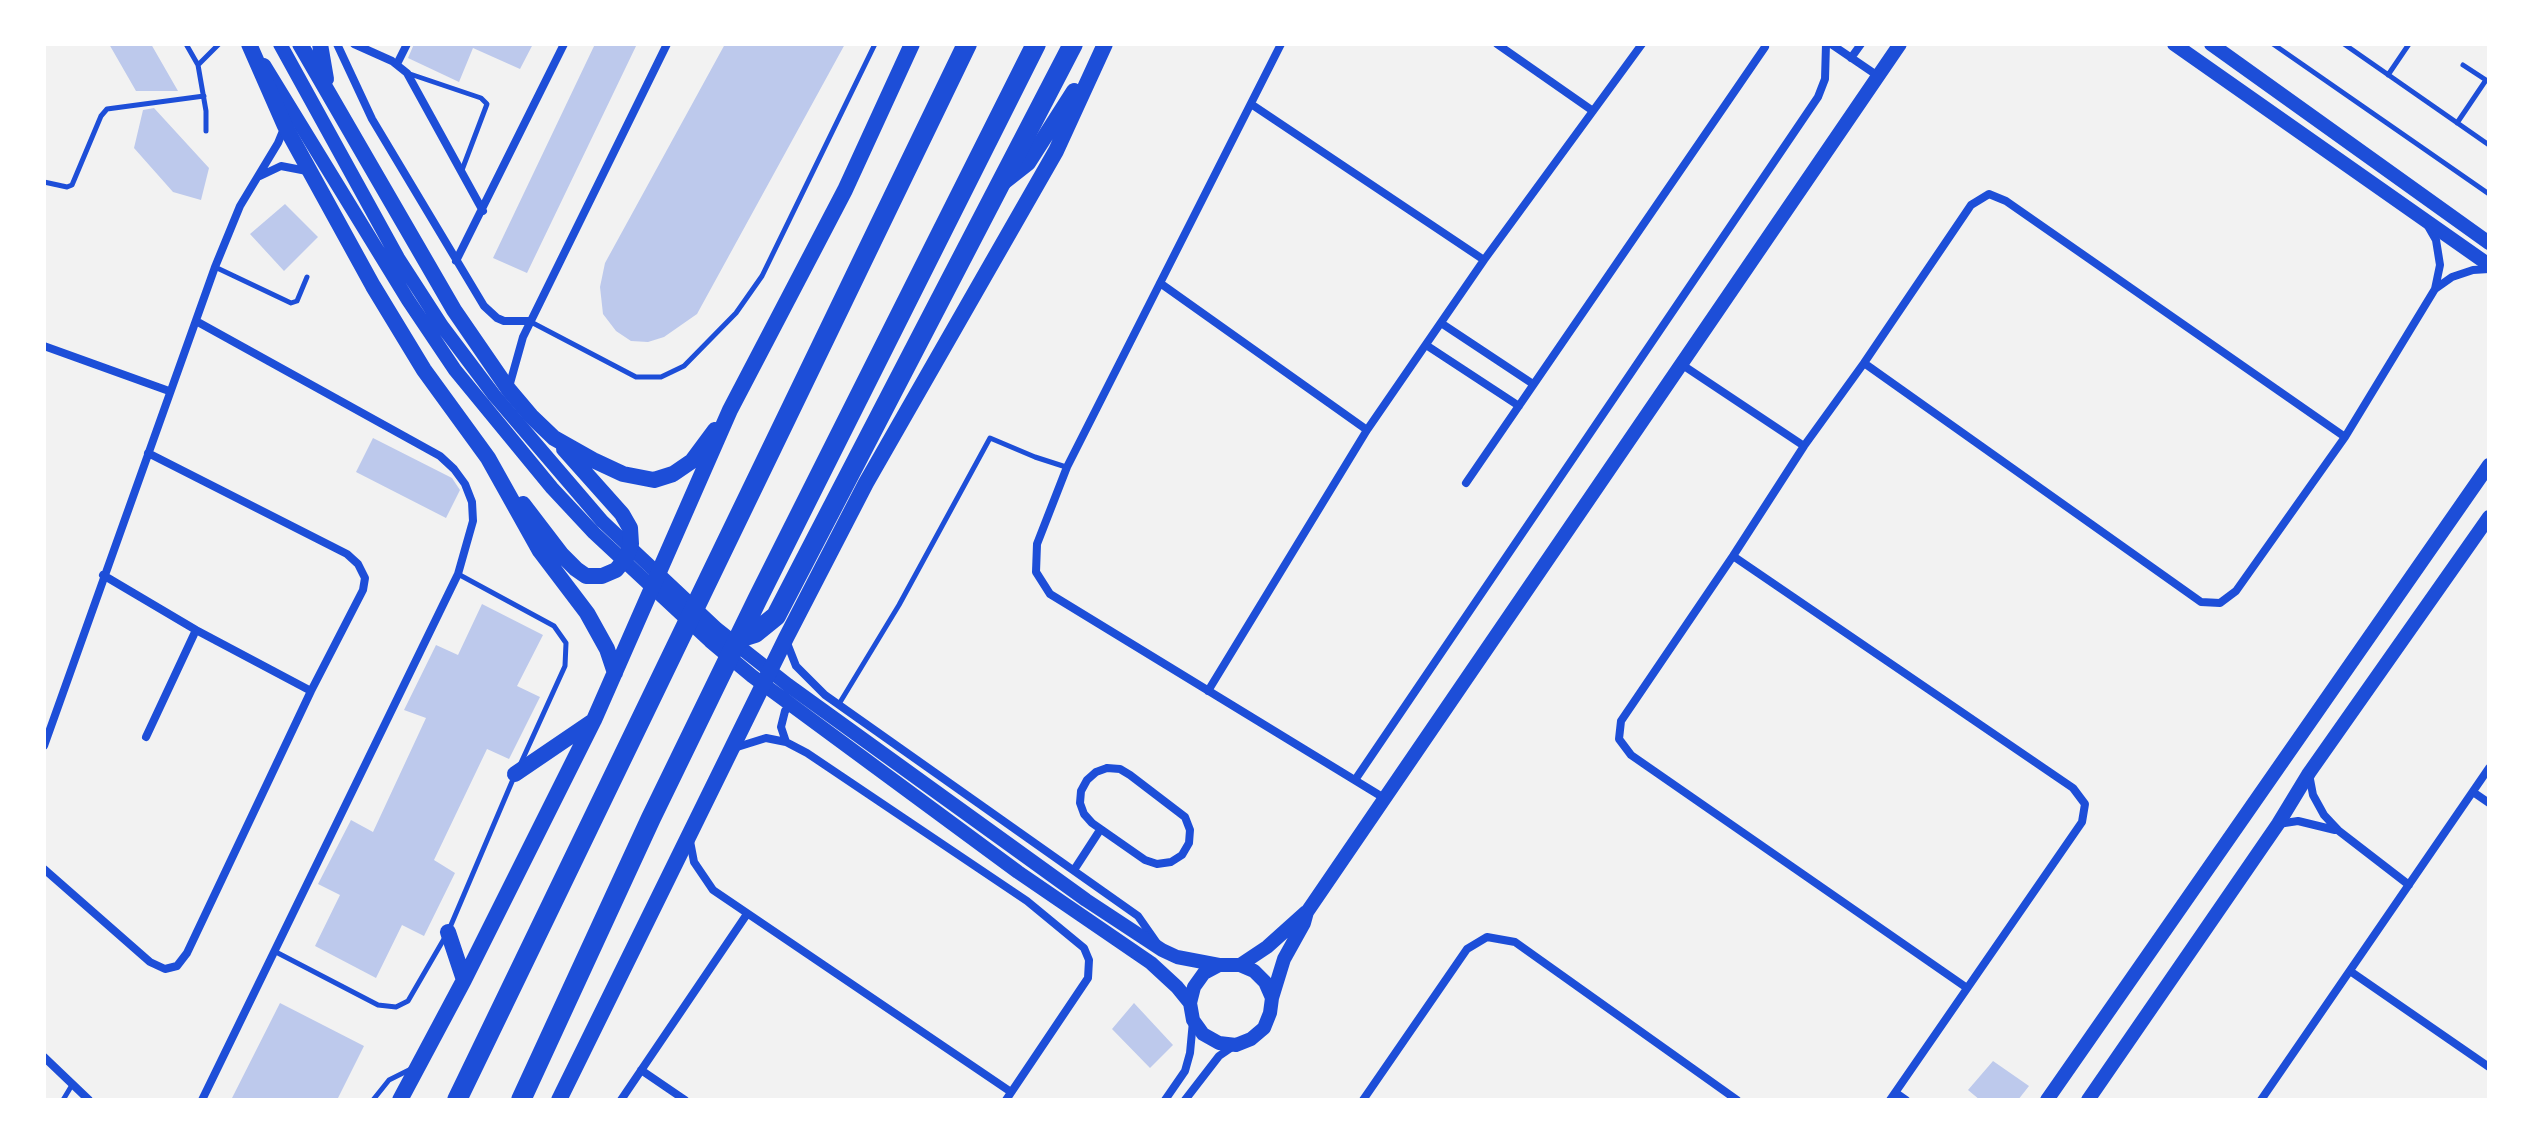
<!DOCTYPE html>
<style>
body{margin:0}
#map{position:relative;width:2533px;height:1144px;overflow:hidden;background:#f2f2f2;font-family:Rubik,sans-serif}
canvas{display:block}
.frame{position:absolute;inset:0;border:46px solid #fff;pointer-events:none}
</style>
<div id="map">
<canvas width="2533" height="1144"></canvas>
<div class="frame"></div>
</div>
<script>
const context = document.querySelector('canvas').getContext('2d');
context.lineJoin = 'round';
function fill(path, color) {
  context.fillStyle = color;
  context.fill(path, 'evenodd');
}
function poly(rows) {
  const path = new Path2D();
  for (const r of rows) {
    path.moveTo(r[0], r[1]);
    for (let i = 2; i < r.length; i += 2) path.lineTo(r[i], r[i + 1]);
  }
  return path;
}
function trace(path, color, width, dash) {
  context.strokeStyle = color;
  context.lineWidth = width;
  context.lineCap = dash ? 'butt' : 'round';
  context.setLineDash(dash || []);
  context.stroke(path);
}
const building = poly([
 [109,44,151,44,178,91,136,91],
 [414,44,533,44,520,69,473,48,459,82,408,58],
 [595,44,637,44,527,273,493,258],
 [725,44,845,44,697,314,664,337,648,342,631,341,616,331,603,314,600,287,605,263],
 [154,108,209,168,201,200,173,192,134,148,143,110],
 [285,204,318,237,284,271,250,234],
 [373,438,452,478,460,490,446,518,356,472],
 [482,604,543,635,517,686,540,697,509,759,487,749,434,860,455,873,424,936,402,925,376,978,315,946,340,895,318,884,351,820,373,832,426,718,404,710,436,645,458,655],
 [280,1003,364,1046,337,1100,231,1100],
 [1134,1003,1173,1045,1150,1068,1112,1029],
 [1993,1061,2029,1086,2018,1100,1980,1100,1968,1090]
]);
const service = poly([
 [186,44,198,65,206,111,206,131],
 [2273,44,2489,194],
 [2344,44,2489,145],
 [198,65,219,44],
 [2463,65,2489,82],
 [410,74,481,98,487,104,462,170],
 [2388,75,2409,44],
 [2457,123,2486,80],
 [44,182,67,187,72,185,101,116,107,109,204,96],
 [215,267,291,303,297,301,307,277],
 [531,322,636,377,661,377,684,366,736,313,762,276,875,44],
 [458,574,554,626,566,643,565,666,520,765],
 [839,704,899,605,990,438,1035,457,1066,467],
 [274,951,378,1005,396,1007,408,1001,448,932,514,777],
 [63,1100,72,1085],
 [373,1100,389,1080,411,1069]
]);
const minor = poly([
 [337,44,372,119,484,306,497,318,504,321,530,321],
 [354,44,392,61,407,73,483,211],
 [1281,44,1067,467,1037,544,1036,572,1050,594,1384,798],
 [1497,44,1593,111],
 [1831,44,1878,76],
 [1851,58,1861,44],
 [397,64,407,44],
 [1251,104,1484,260],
 [260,176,281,166,307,171],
 [456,261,564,44],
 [1160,283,1367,430],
 [2435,289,2452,277,2473,270,2489,269],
 [196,321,440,456,454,469,465,484,472,502,473,521,458,574,202,1100],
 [1441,323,1533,384],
 [1426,345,1519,406],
 [44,346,169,391],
 [1864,363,2201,602,2220,603,2236,591,2345,437,2435,289,2440,265,2436,240,2428,226],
 [1681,364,1804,446],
 [509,387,523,337,667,44],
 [1466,483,1765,47],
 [1733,556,2073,788,2085,804,2082,822,1890,1100],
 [103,575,196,630,311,691],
 [787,643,796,666,825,695,1138,916,1159,946],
 [1208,691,1367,430,1484,260,1642,44],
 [146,737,196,630],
 [786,742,781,727,785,711,792,703],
 [44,746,215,267,240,206,278,143,285,126],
 [734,748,766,738,786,742,807,753,1027,901,1084,948,1089,960,1088,978,1006,1100],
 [1107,768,1120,769,1130,775,1185,817,1190,830,1189,843,1182,855,1171,862,1157,864,1145,860,1092,823,1084,814,1080,803,1081,791,1087,780,1096,772,1107,768],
 [2309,774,2313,795,2324,815,2339,831,2409,885],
 [1355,780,1818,97,1825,79,1826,44],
 [2473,792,2489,803],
 [2278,824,2298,821,2335,830],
 [690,841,694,862,713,890,1011,1092],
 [44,869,150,962,165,969,177,966,187,953,311,691,363,590,365,578,358,564,347,554,148,453],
 [1074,870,1100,830],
 [2350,971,2489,1067],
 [1967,988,1631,755,1619,739,1621,721,1733,556,1804,446,1864,363,1971,205,1989,194,2006,201,2345,437],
 [44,1057,89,1100],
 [641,1070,685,1100],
 [1896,1093,1906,1100],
 [621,1100,747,914],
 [1165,1100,1185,1071,1190,1053,1193,1021],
 [1185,1100,1219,1056,1235,1045],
 [1363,1100,1467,949,1487,937,1515,942,1737,1100],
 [2261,1100,2489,768]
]);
const tertiary = poly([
 [280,44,398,258,442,326,494,395,602,521,717,629,788,685,1086,900,1162,950,1177,957,1219,965,1240,965,1254,971,1265,982,1272,998,1270,1013,1264,1028,1251,1039,1236,1045,1219,1043,1203,1034,1193,1020,1190,1003,1194,987,1204,973,1219,965],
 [2174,44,2489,265],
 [2211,44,2489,243],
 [264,65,408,300,455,370,552,488,594,533,710,641,752,676,1018,872,1151,963,1177,987,1190,1003],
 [1240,965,1267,947,1306,912],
 [1272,998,1284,959,1304,923,1307,912,1900,44],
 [2047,1100,2489,465],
 [2088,1100,2278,824,2309,773,2489,517]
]);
const secondary = poly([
 [249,44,285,126,373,286,424,370,488,458,540,551,587,613,607,649,615,673],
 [300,44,454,310,509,390,531,416,554,438,593,460,623,474,654,480,673,474,692,461,715,430],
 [320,44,326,79],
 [1000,185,1028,163,1074,91],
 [523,504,562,555,576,569,586,576,602,576,616,570,626,558,631,544,630,528,622,514,564,449],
 [515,774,593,721],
 [448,932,464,980],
 [400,1100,464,980,594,720,730,410,845,190,912,44],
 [559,1100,786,638,866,483,1056,151,1105,44]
]);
const motorway = poly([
 [739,638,755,633,776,616,1073,44],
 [457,1100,967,44],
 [521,1100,651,818,758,598,1036,44]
]);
fill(building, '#bdc9ec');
trace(service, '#1d4ed8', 5);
trace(minor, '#1d4ed8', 8);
trace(tertiary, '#1d4ed8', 14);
trace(secondary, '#1d4ed8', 16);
trace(motorway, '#1d4ed8', 20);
</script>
